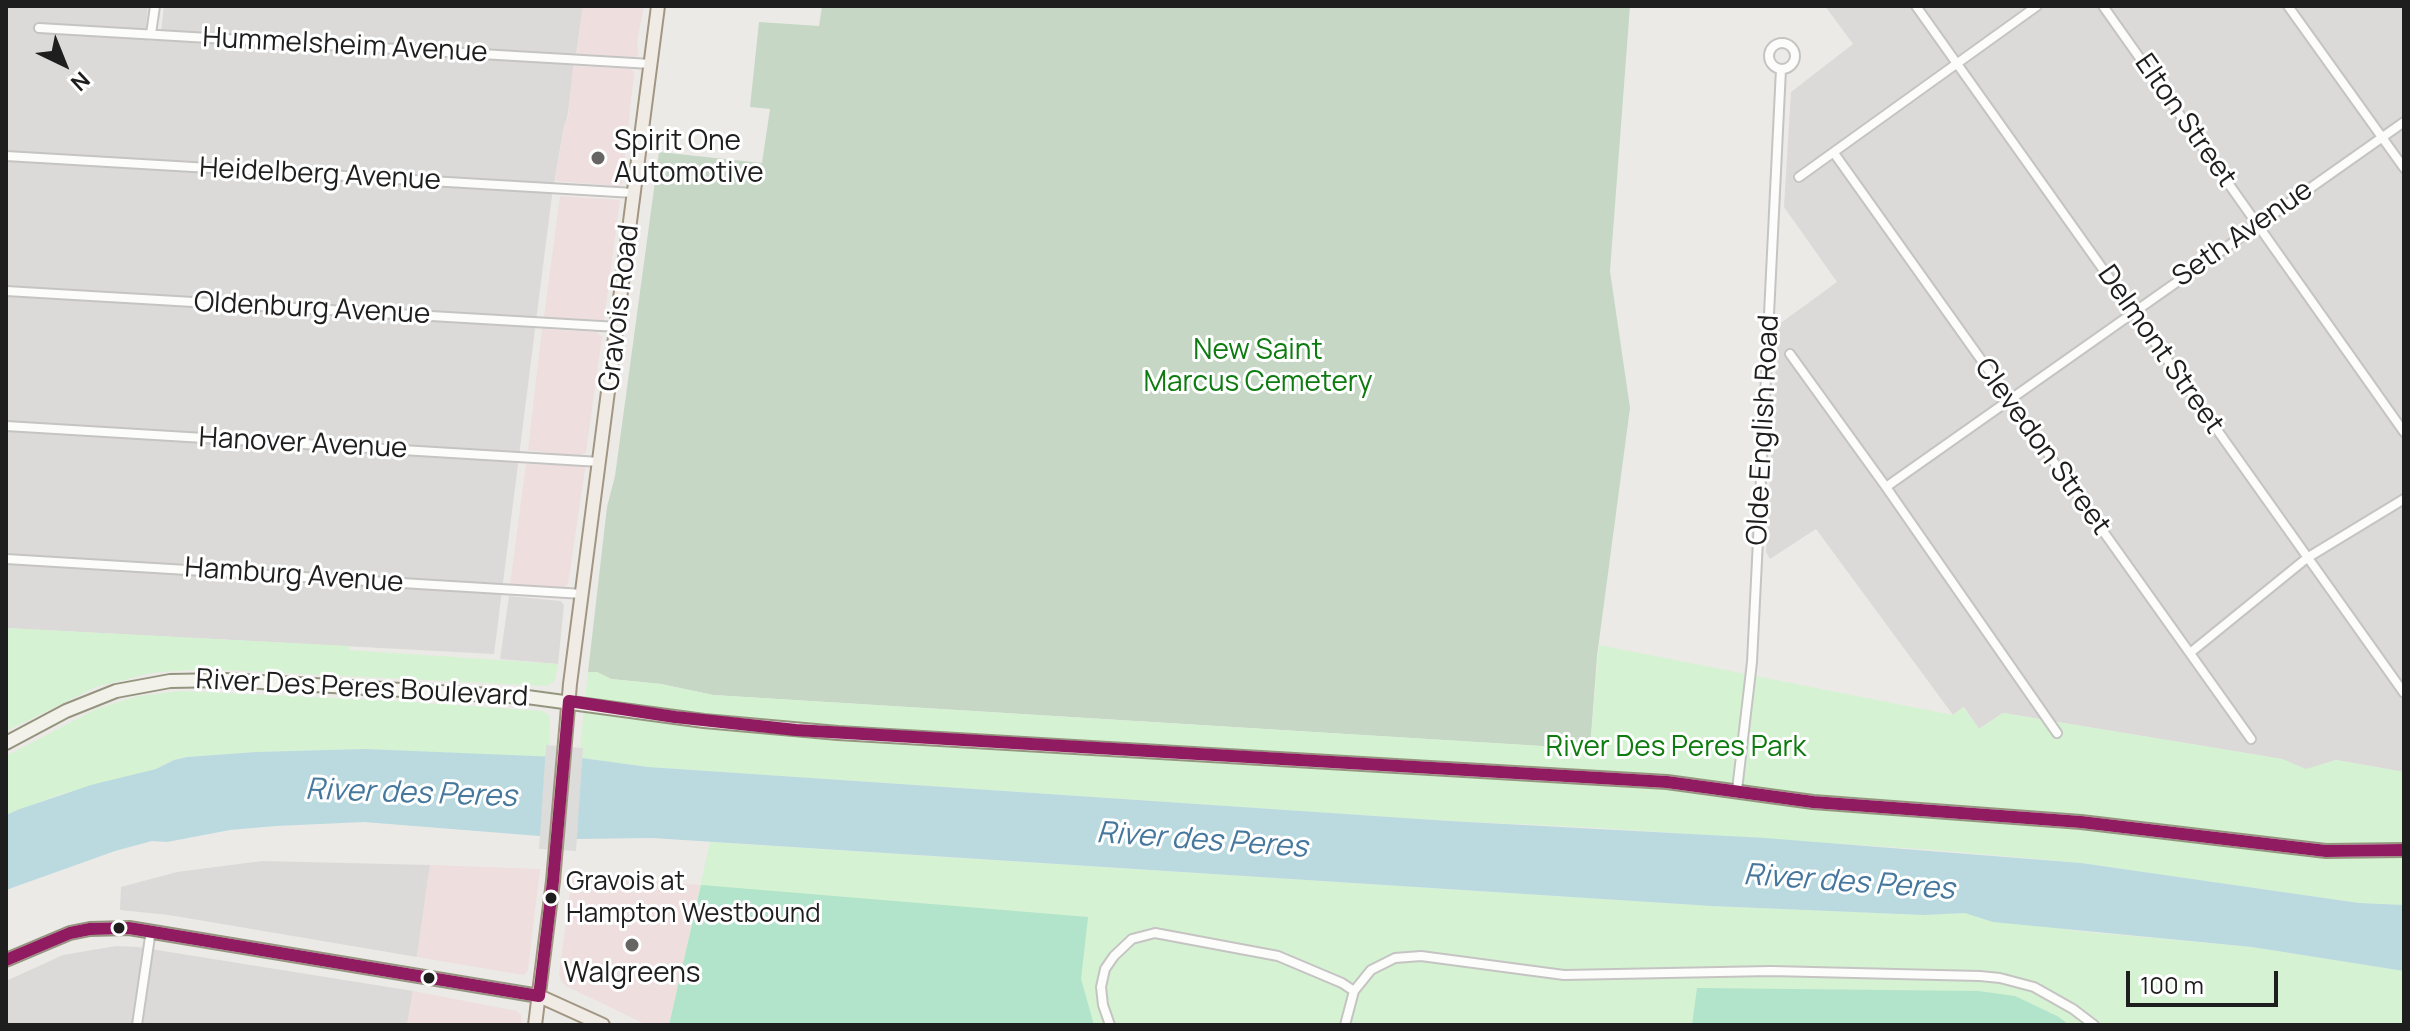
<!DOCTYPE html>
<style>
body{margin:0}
#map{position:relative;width:2410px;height:1031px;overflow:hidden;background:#eceae7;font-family:Manrope,sans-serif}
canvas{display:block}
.frame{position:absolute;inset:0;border:8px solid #1e1e1e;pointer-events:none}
.north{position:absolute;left:24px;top:24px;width:80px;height:80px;-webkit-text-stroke:6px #fff;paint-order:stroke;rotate:137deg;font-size:22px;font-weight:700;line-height:32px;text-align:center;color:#1e1e1e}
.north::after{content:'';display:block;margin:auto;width:28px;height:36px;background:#1e1e1e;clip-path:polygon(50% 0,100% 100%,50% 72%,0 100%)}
.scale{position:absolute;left:2126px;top:971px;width:152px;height:36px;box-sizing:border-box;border:4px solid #1e1e1e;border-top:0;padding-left:10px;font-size:24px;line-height:28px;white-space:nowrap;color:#1e1e1e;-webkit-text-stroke:6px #fff;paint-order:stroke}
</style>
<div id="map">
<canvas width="2410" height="1031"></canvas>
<div class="frame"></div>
<div class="north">N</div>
<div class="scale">100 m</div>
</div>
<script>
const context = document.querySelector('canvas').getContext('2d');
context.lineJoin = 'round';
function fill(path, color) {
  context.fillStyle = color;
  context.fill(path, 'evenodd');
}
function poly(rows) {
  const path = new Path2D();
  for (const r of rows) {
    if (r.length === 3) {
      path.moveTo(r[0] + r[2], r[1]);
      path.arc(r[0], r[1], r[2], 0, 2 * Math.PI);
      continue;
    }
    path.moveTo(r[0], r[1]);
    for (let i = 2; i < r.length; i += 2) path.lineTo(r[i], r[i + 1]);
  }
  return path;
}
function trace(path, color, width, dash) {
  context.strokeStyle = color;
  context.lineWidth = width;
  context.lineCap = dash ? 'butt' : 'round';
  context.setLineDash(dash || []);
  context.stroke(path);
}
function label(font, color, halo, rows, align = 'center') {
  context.font = font + ' Manrope,sans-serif';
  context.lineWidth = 6;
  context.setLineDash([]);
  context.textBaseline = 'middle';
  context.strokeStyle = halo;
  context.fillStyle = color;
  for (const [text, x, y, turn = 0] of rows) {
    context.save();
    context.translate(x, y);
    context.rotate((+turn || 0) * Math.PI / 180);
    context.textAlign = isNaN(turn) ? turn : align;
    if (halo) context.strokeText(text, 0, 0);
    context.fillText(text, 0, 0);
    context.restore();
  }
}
const residential = poly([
 [6,6,148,6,146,27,150,41,160,41,164,6,583,6,567,119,564,126,552,195,494,654,6,628],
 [1825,6,2404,6,2404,772,2336,760,2306,770,2282,759,2003,713,1979,729,1964,707,1953,715,1816,529,1770,559,1766,552,1778,325,1837,282,1784,207,1791,92,1853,44],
 [509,596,561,601,564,605,558,664,500,659],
 [262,861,430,865,417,957,169,915,120,910,121,887,177,872],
 [116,946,138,947,413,991,407,1025,6,1025,6,981,63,955]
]);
const commercial = poly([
 [583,6,644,6,637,42,639,55,635,57,577,54],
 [573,66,632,69,634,73,622,183,618,186,555,181,564,126,568,119],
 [560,196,620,200,604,320,544,317],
 [542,329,597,332,602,337,586,452,579,457,528,450],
 [526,464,583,466,585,469,568,584,565,587,510,584],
 [430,865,540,869,528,970,524,975,417,957],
 [572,875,701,885,669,1025,647,1025,566,986,561,981,559,975],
 [413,991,517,1011,521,1015,521,1025,407,1025]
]);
const cemetery = poly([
 [822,6,1630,6,1610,271,1630,408,1597,656,1590,749,713,695,661,684,611,679,597,672,588,672,607,507,615,476,659,152,762,163,770,109,750,107,759,22,819,26]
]);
const park = poly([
 [6,628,349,646,349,650,558,664,555,680,547,686,203,669,151,673,96,687,6,731],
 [1599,645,1953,715,1963,707,1979,729,2003,713,2282,759,2306,769,2336,760,2404,772,2404,905,2359,903,2081,863,1935,850,1583,827,1449,821,648,767,582,758,583,748,580,747,588,672,597,672,611,679,661,684,713,695,1590,749],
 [181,691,398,701,543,711,550,717,549,745,545,746,545,758,365,749,256,752,187,757,174,760,156,769,62,794,6,815,6,756,96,709,138,696],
 [710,842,1712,906,1924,915,1965,913,2076,931,2252,947,2404,971,2404,1025,669,1025]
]);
const pitch = poly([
 [701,885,1088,917,1081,979,1094,1025,669,1025],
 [1697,988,1978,991,2015,996,2059,1017,2069,1025,1692,1025]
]);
const water = poly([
 [365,749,582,758,648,767,1449,821,1765,838,2081,863,2359,903,2404,905,2404,971,2252,947,1993,922,1965,913,1924,915,1712,906,652,838,577,839,364,822,276,826,230,830,167,842,152,841,115,851,6,890,6,815,20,809,91,785,156,769,174,760,187,757,256,752]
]);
const pier = poly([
 [546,745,583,748,576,851,539,849]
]);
const minor = poly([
 [1916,6,2404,693],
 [2103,6,2404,432],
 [2288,6,2404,168],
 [39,28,651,64],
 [151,34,155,6],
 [1782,56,13],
 [1834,153,2251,739],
 [6,156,634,193],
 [1799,177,2037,6],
 [6,291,618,327],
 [1790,354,1886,487,2057,733],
 [6,426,600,462],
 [1886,487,2404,122],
 [6,559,583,594],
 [2190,653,2307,558,2404,499],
 [1737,790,1752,662,1781,69],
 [137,1025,151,930],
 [1110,1025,1103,1005,1101,987,1105,969,1114,956,1132,939,1155,933,1278,956,1342,983,1354,991,1371,970,1395,958,1421,956,1564,975,1771,971,1980,976,2000,978,2034,987,2073,1009,2094,1025],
 [1345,1025,1354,991]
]);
const secondary = poly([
 [6,743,66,711,116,691,170,681,225,680,527,697,704,721,838,733,1667,782,1813,802,2081,822,2326,851,2404,850],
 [6,960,70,933,90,929,129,928,539,996]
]);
const primary = poly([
 [539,996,603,1025],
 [535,1025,553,881,570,684,658,6]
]);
const bus1 = poly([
 [569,701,675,717,796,730,1667,782,1813,802,2081,822,2326,851,2404,850],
 [6,960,70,933,90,929,129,928,539,996],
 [539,996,553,881,569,701]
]);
const markers = [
 [598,158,8,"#666564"],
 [551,898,7,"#1e1e1e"],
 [119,928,7,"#1e1e1e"],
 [632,945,8,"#666564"],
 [429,978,7,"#1e1e1e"]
];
const busNames = [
 ["Gravois at",566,883],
 ["Hampton Westbound",566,915]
];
const streetNames = [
 ["Hummelsheim Avenue",345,46,3],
 ["Elton Street",2185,121,55],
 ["Heidelberg Avenue",320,175,3],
 ["Seth Avenue",2243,234,-35],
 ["Gravois Road",620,308,-83],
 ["Oldenburg Avenue",312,309,3],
 ["Delmont Street",2160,350,55],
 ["Olde English Road",1764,430,-87],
 ["Hanover Avenue",303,444,3],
 ["Clevedon Street",2042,447,54],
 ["Hamburg Avenue",294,576,4],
 ["River Des Peres Boulevard",362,689,3]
];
const poiNames = [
 ["Spirit One",614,142],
 ["Automotive",614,174],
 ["Walgreens",632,974,"center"]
];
const parkNames = [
 ["New Saint",1258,351],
 ["Marcus Cemetery",1258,383],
 ["River Des Peres Park",1676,748]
];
const waterNames = [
 ["River des Peres",411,794,2],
 ["River des Peres",1202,841,4],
 ["River des Peres",1849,883,4]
];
fill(residential, '#dbdad8');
fill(commercial, '#eededd');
fill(cemetery, '#c6d7c5');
fill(park, '#d5f2d3');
fill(pitch, '#b2e3cb');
fill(water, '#badadf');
fill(pier, '#dcdcda');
trace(minor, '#c5c4c3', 12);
trace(secondary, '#95957f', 16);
trace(primary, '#a29683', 16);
trace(minor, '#fcfcfb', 8);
trace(secondary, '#f3f2ea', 12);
trace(primary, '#f0ebe4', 12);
trace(bus1, '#901b61', 12);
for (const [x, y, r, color] of markers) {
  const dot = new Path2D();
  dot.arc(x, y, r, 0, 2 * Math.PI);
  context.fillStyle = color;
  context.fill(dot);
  trace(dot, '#fff', 3);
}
label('26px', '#1e1e1e', '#fff', busNames, 'left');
label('28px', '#1e1e1e', '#fff', streetNames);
label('28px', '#1e1e1e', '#fff', poiNames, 'left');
label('28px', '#0d7b0f', '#fff', parkNames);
label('italic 30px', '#46779c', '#fff', waterNames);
</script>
